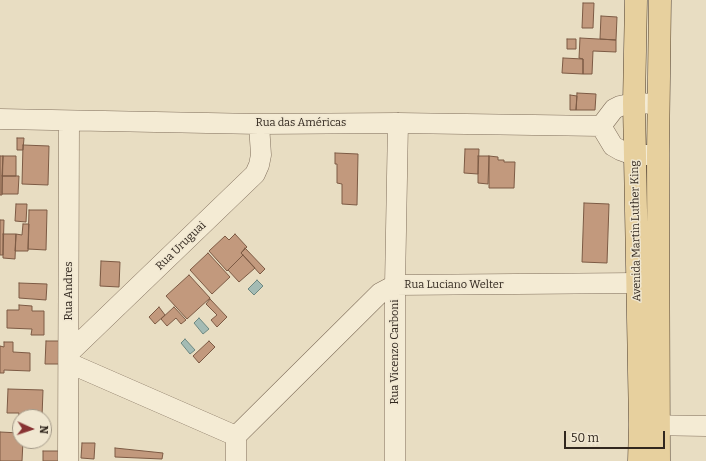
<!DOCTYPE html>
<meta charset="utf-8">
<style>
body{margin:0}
#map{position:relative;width:706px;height:461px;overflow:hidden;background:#e8ddc2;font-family:Bitter,serif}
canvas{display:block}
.north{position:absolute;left:12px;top:409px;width:40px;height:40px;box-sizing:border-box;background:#f0e7d1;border:1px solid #a49a89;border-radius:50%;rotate:93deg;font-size:11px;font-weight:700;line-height:16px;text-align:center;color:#31271e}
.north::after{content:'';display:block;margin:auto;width:14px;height:18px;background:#833;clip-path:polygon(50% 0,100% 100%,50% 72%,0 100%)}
.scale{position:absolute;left:564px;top:431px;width:101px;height:18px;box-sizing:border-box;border:2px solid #31271e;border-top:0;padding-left:5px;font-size:12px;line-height:14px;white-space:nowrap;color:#31271e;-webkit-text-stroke:3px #f0e7d1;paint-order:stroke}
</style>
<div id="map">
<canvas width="706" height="461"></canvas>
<div class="north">N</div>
<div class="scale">50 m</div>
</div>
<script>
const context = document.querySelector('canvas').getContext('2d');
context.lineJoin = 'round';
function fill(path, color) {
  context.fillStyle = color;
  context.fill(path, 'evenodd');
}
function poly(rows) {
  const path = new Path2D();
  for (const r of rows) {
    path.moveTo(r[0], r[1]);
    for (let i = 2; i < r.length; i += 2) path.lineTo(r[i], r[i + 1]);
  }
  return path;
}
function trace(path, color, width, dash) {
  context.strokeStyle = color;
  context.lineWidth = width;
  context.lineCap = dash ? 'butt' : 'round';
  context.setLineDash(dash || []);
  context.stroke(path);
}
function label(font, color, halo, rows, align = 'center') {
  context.font = font + ' Bitter,serif';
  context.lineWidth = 3;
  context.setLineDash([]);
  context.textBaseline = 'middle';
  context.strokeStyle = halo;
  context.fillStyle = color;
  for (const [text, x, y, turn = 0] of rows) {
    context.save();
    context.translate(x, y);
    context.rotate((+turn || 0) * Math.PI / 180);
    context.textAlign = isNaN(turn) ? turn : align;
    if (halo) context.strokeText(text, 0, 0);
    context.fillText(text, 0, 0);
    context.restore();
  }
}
const water = poly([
 [257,280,263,286,254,295,248,289,257,280],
 [199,318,209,329,203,334,194,323,199,318],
 [185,339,195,350,190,354,181,343,185,339]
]);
const building = poly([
 [583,3,594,3,593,28,582,28,583,3],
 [601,16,617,17,616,40,600,39,601,16],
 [580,38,616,40,616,52,593,51,592,74,583,74,583,59,579,58,580,38],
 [567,39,576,39,576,49,567,49,567,39],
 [563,58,583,59,583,74,562,73,563,58],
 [577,93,596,94,595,110,576,110,577,93],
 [570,95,577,96,576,110,570,110,570,95],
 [17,138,24,138,23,150,17,150,17,138],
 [23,145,49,146,48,185,22,184,23,145],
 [465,149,479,149,478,174,464,173,465,149],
 [335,153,358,154,357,205,342,204,342,184,337,183,337,164,335,164,335,153],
 [0,156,3,156,2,195,0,195,0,156],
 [3,156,16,156,16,176,2,176,3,156],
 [478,156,489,156,488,184,478,183,478,156],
 [489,156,498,157,498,160,504,160,504,162,515,162,514,188,489,188,489,156],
 [2,176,19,176,18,194,2,194,2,176],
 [584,203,609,204,607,263,582,262,584,203],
 [16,204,27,204,26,222,15,221,16,204],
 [29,210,47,210,46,250,28,249,29,210],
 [0,220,4,220,3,255,0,255,0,220],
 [23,224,29,224,28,251,15,251,16,234,22,235,23,224],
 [3,234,16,234,15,259,3,258,3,234],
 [235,234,247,247,241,253,243,255,227,271,209,251,225,236,229,240,235,234],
 [245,248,265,269,260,274,241,253,245,248],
 [208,253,230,277,212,294,190,270,208,253],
 [243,255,255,268,239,282,228,270,243,255],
 [101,261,120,262,119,287,100,286,101,261],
 [189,275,210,298,187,319,166,296,189,275],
 [19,283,47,284,46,300,19,298,19,283],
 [210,299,227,317,217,327,211,320,217,315,206,304,210,299],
 [19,305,32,306,32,311,44,311,44,335,31,335,32,329,7,328,7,310,19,310,19,305],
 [159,307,165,315,155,324,149,317,159,307],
 [174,307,186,320,181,324,176,318,167,326,161,319,174,307],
 [46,341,60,341,59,364,45,364,46,341],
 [209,341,215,347,199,363,193,356,209,341],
 [4,342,13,342,13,352,30,353,30,371,4,370,4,373,0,373,0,346,4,347,4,342],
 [8,389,43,390,42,417,20,417,20,422,18,422,19,413,7,413,8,389],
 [0,432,20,433,20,441,23,441,22,461,0,461,0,432],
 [82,443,95,443,94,459,81,458,82,443],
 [115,448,163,453,162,459,115,457,115,448],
 [43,451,61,451,61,461,43,461,43,451]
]);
const minor = poly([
 [0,119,259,124,398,123,601,126],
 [601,126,613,146,620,150,634,155,650,155],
 [601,126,614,109,620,106,634,103,658,104],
 [69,353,255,174,259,165,261,155,259,124],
 [69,363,236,436],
 [642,425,706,426],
 [68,461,69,121],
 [236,461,236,436,380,293,395,285,637,283],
 [395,461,395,285,398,123]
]);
const major = poly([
 [636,0,634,103,640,425,639,461],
 [659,461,658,154,660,0]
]);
const streetNames = [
 ["Rua das Américas",301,123],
 ["Avenida Martin Luther King",636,231,-91],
 ["Rua Uruguai",181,246,-44],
 ["Rua Luciano Welter",454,285],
 ["Rua Andres",69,291,-90],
 ["Rua Vicenzo Carboni",395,352,-90]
];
fill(water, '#a4bbb4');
trace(water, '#6d8881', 1);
fill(building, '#c2997d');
trace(building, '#7c5a44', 1);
trace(minor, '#806f5c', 21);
trace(major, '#4e3e30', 23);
trace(minor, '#f4ebd4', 20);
trace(major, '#e7d09e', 22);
label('11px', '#31271e', '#f0e7d1', streetNames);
</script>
